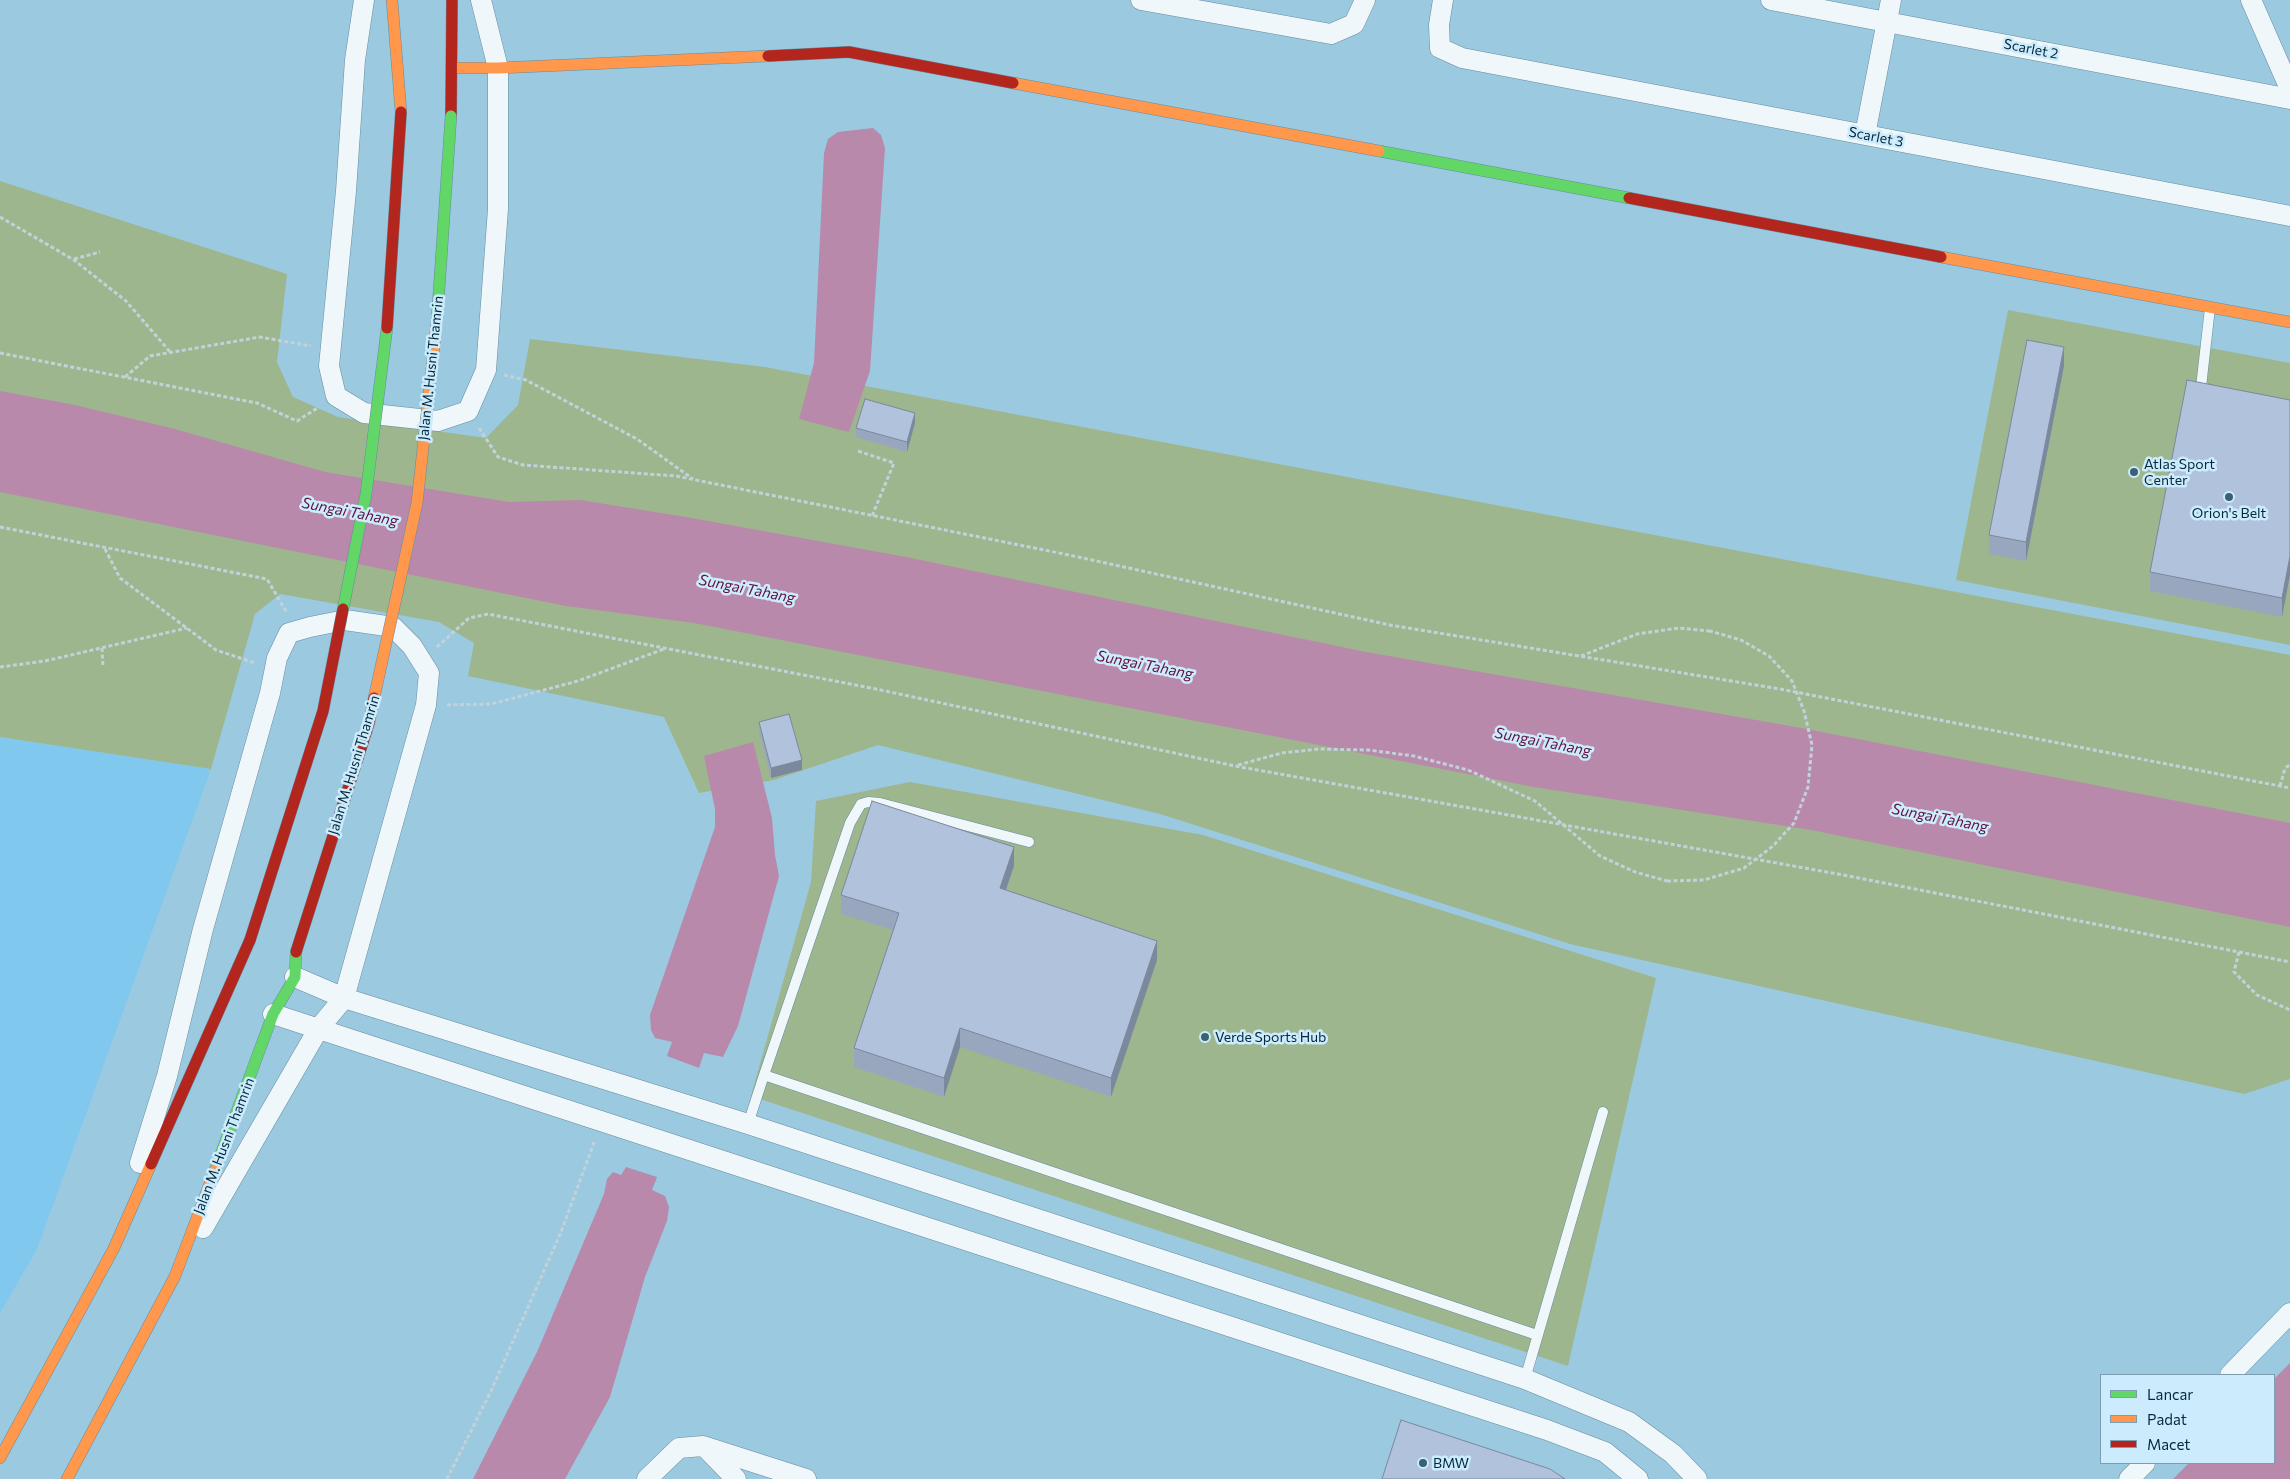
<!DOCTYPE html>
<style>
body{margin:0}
#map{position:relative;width:2290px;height:1479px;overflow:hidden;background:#9bc9e0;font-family:Commissioner,sans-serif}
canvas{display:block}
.legend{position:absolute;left:2100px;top:1374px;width:175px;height:90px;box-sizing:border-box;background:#ccecfe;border:1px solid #7c9eb0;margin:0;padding:6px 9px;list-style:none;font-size:15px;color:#04293a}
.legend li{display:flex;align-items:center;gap:10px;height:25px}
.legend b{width:25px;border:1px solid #7c9eb0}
</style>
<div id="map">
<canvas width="2290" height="1479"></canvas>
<ul class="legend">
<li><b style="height:6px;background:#63d668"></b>Lancar</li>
<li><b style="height:6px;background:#ff974d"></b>Padat</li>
<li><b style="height:6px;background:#b3261e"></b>Macet</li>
</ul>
</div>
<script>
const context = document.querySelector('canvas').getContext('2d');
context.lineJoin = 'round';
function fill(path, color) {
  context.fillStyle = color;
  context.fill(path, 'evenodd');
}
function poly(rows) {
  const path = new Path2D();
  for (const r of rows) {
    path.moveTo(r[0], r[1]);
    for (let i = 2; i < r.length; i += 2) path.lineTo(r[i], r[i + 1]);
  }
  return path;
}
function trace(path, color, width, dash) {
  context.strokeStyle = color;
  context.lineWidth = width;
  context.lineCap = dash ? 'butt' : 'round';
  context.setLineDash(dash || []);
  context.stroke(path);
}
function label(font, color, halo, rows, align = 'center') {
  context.font = font + ' Commissioner,sans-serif';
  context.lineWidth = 5;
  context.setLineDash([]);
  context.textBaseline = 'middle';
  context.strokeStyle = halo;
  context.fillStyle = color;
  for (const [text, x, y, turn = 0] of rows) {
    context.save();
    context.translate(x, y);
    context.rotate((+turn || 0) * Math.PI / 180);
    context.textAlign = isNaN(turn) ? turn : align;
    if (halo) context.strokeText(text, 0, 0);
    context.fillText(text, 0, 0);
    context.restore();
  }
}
const built = poly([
 [0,737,211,769,37,1249,0,1313]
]);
const green = poly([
 [0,181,287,274,277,362,293,397,338,417,486,438,518,405,530,339,765,367,2290,655,2290,1079,2244,1094,1570,944,1160,814,878,745,774,780,699,793,664,717,468,676,474,643,439,622,280,594,255,614,211,769,0,737],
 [2008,310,2290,363,2290,645,1956,580],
 [910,782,1203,835,1656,978,1568,1366,751,1096,811,882,816,801]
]);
const water = poly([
 [873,128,881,135,885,148,870,371,849,432,799,419,814,363,824,153,828,139,838,132],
 [0,391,75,405,175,429,325,472,509,502,580,500,686,517,906,557,1366,652,1796,727,2290,823,2290,927,1811,830,1534,787,694,623,566,606,0,492],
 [753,742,772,818,775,855,779,876,738,1026,723,1057,704,1053,699,1068,667,1056,672,1042,655,1038,651,1030,650,1015,715,827,715,809,704,756],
 [626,1167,657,1177,652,1190,665,1196,669,1207,667,1221,645,1277,610,1397,565,1479,473,1479,537,1352,604,1194,607,1179,613,1172,621,1175],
 [2290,1363,2290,1479,2173,1479,2189,1463,2274,1463,2274,1379]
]);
const path = poly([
 [0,217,74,260,126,301,171,353],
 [74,259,100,252],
 [0,353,257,403,297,421,319,407],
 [504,375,526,380,637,439,693,479],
 [125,377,150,356,260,337,311,346],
 [479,428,498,457,523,465,676,476,1069,555,1390,625,1780,689,2290,788],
 [858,451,894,463,872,516],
 [0,527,267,579,287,613],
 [105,549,120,578,216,650,255,663],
 [437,647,469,618,488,614,876,689,1235,766,1838,874,2290,962],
 [102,648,103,667],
 [1581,656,1637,634,1679,628,1710,631],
 [0,667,45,661,187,628],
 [447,705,491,704,578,681,664,649],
 [1238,765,1282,753,1319,749,1368,750,1414,756,1468,770,1535,801,1600,856,1635,872,1667,881],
 [2280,786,2285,768,2290,765],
 [2239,952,2234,972,2257,995,2290,1010],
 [447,1479,491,1391,561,1232,595,1140]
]);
const lane = poly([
 [2209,389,2201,387,2210,308],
 [764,1075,850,823,861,804,868,802,880,803,1029,842],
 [748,1124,764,1075,1537,1335],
 [1525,1379,1603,1112]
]);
const street = poly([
 [364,0,355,60,346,191,329,366,336,396,364,413,438,421,468,411,486,370,498,209,498,68,481,0],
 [1141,0,1331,34,1354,24,1365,0],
 [1443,0,1439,25,1440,48,1462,58,2290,216],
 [1771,0,2290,99],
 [2251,0,2290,89],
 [1865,135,1891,0],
 [295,977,344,998,748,1124,1525,1379,1629,1422,1673,1454,1697,1479],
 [273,1014,1547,1430,1605,1452,1638,1479],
 [140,1163,167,1076,203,929,270,693,277,658,289,633,310,627,345,620,393,627,412,646,429,673,426,705,344,998,319,1028,203,1228],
 [2230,1375,2290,1313],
 [706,1448,736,1479],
 [647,1479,679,1448,703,1446,806,1479],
 [2129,1479,2145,1463]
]);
const fast = poly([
 [1379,151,1629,198],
 [215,1170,273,1014,295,977,296,952]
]);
const slow = poly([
 [392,0,401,112],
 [453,68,498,68,768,56],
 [1013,83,1379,151],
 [1941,257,2290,322],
 [0,1458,114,1248,151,1164],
 [67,1479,175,1276,215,1170]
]);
const jam = poly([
 [768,56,849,52,1013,83],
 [451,116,452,0],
 [1629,198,1941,257],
 [151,1164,250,940]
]);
const pathBridge = poly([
 [1667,881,1704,880,1744,868,1773,846,1794,823,1808,787,1812,745,1804,711,1792,681,1769,656,1741,640,1710,631]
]);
const fastBridge = poly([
 [437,320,451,116],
 [343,609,366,494,387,328]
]);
const slowBridge = poly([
 [374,698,417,503,437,320]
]);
const jamBridge = poly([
 [387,328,401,112],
 [250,940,323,711,343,609],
 [296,952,369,723,374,698]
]);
const wall = poly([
 [2064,366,2026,561,1989,554,1989,535],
 [2290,400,2282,617,2150,591,2150,572],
 [915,423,907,452,856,437,856,428],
 [759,722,802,770,771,778,759,732],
 [1014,866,1006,890,1157,960,1111,1097,960,1047,944,1097,854,1067,854,1048,893,930,841,914,841,895]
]);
const shadedWall = poly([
 [2064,347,2064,366,2026,561,2026,542],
 [915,413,915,423,907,452,907,442],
 [2290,556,2290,575,2282,617,2282,598],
 [802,760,802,770,771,778,771,768],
 [1014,847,1014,866,1000,907,1000,888],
 [1157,941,1157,960,1111,1097,1111,1078],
 [960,1028,960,1047,944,1097,944,1078]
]);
const building = poly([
 [2027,340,2064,347,2026,542,1989,535,2027,340],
 [2187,380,2290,400,2290,556,2282,598,2150,572,2187,380],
 [865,399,915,413,907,442,856,428,865,399],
 [789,714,802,760,771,768,759,722,789,714],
 [872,801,1014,847,1000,888,1157,941,1111,1078,960,1028,944,1078,854,1048,899,913,841,895,872,801],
 [1401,1420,1550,1469,1565,1479,1382,1479,1401,1420]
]);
const markers = [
 [2134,472,5,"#396174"],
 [2229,497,5,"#396174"],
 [1205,1037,5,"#396174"],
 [1423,1463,5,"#396174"]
];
const streetNames = [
 ["Scarlet 2",2031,49,11],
 ["Scarlet 3",1876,137,11],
 ["Jalan M. Husni Thamrin",431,368,-84],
 ["Jalan M. Husni Thamrin",354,765,-73],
 ["Jalan M. Husni Thamrin",224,1146,-69]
];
const poiNames = [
 ["Atlas Sport",2144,464],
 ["Center",2144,480],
 ["Orion's Belt",2229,513,"center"],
 ["Verde Sports Hub",1215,1037],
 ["BMW",1433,1463]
];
const waterNames = [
 ["Sungai Tahang",350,512,11],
 ["Sungai Tahang",747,589,11],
 ["Sungai Tahang",1145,665,11],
 ["Sungai Tahang",1543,742,11],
 ["Sungai Tahang",1940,818,11]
];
fill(built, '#80c8ed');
fill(green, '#9eb68e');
fill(water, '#b889ab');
trace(lane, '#658c9f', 11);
trace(street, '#658c9f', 21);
trace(fast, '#658c9f', 12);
trace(slow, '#658c9f', 12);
trace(jam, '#658c9f', 12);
trace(path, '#c2d2d9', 3, [4, 2.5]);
trace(lane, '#f0f7fa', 10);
trace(street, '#f0f7fa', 20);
trace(fast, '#63d668', 11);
trace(slow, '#ff974d', 11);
trace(jam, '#b3261e', 11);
trace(fastBridge, '#658c9f', 12, []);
trace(slowBridge, '#658c9f', 12, []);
trace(jamBridge, '#658c9f', 12, []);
trace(pathBridge, '#c2d2d9', 3, [4, 2.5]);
trace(fastBridge, '#63d668', 11);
trace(slowBridge, '#ff974d', 11);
trace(jamBridge, '#b3261e', 11);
fill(wall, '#98a7be');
fill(shadedWall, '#7c889b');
fill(building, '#b1c2dd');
trace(building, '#7c889b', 1);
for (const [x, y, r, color] of markers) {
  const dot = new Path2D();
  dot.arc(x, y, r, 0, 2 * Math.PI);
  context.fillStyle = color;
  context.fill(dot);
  trace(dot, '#ccecfe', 2);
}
label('14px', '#04293a', '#ccecfe', streetNames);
label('14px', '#04293a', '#ccecfe', poiNames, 'left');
label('italic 15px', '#62113d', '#ccecfe', waterNames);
</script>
